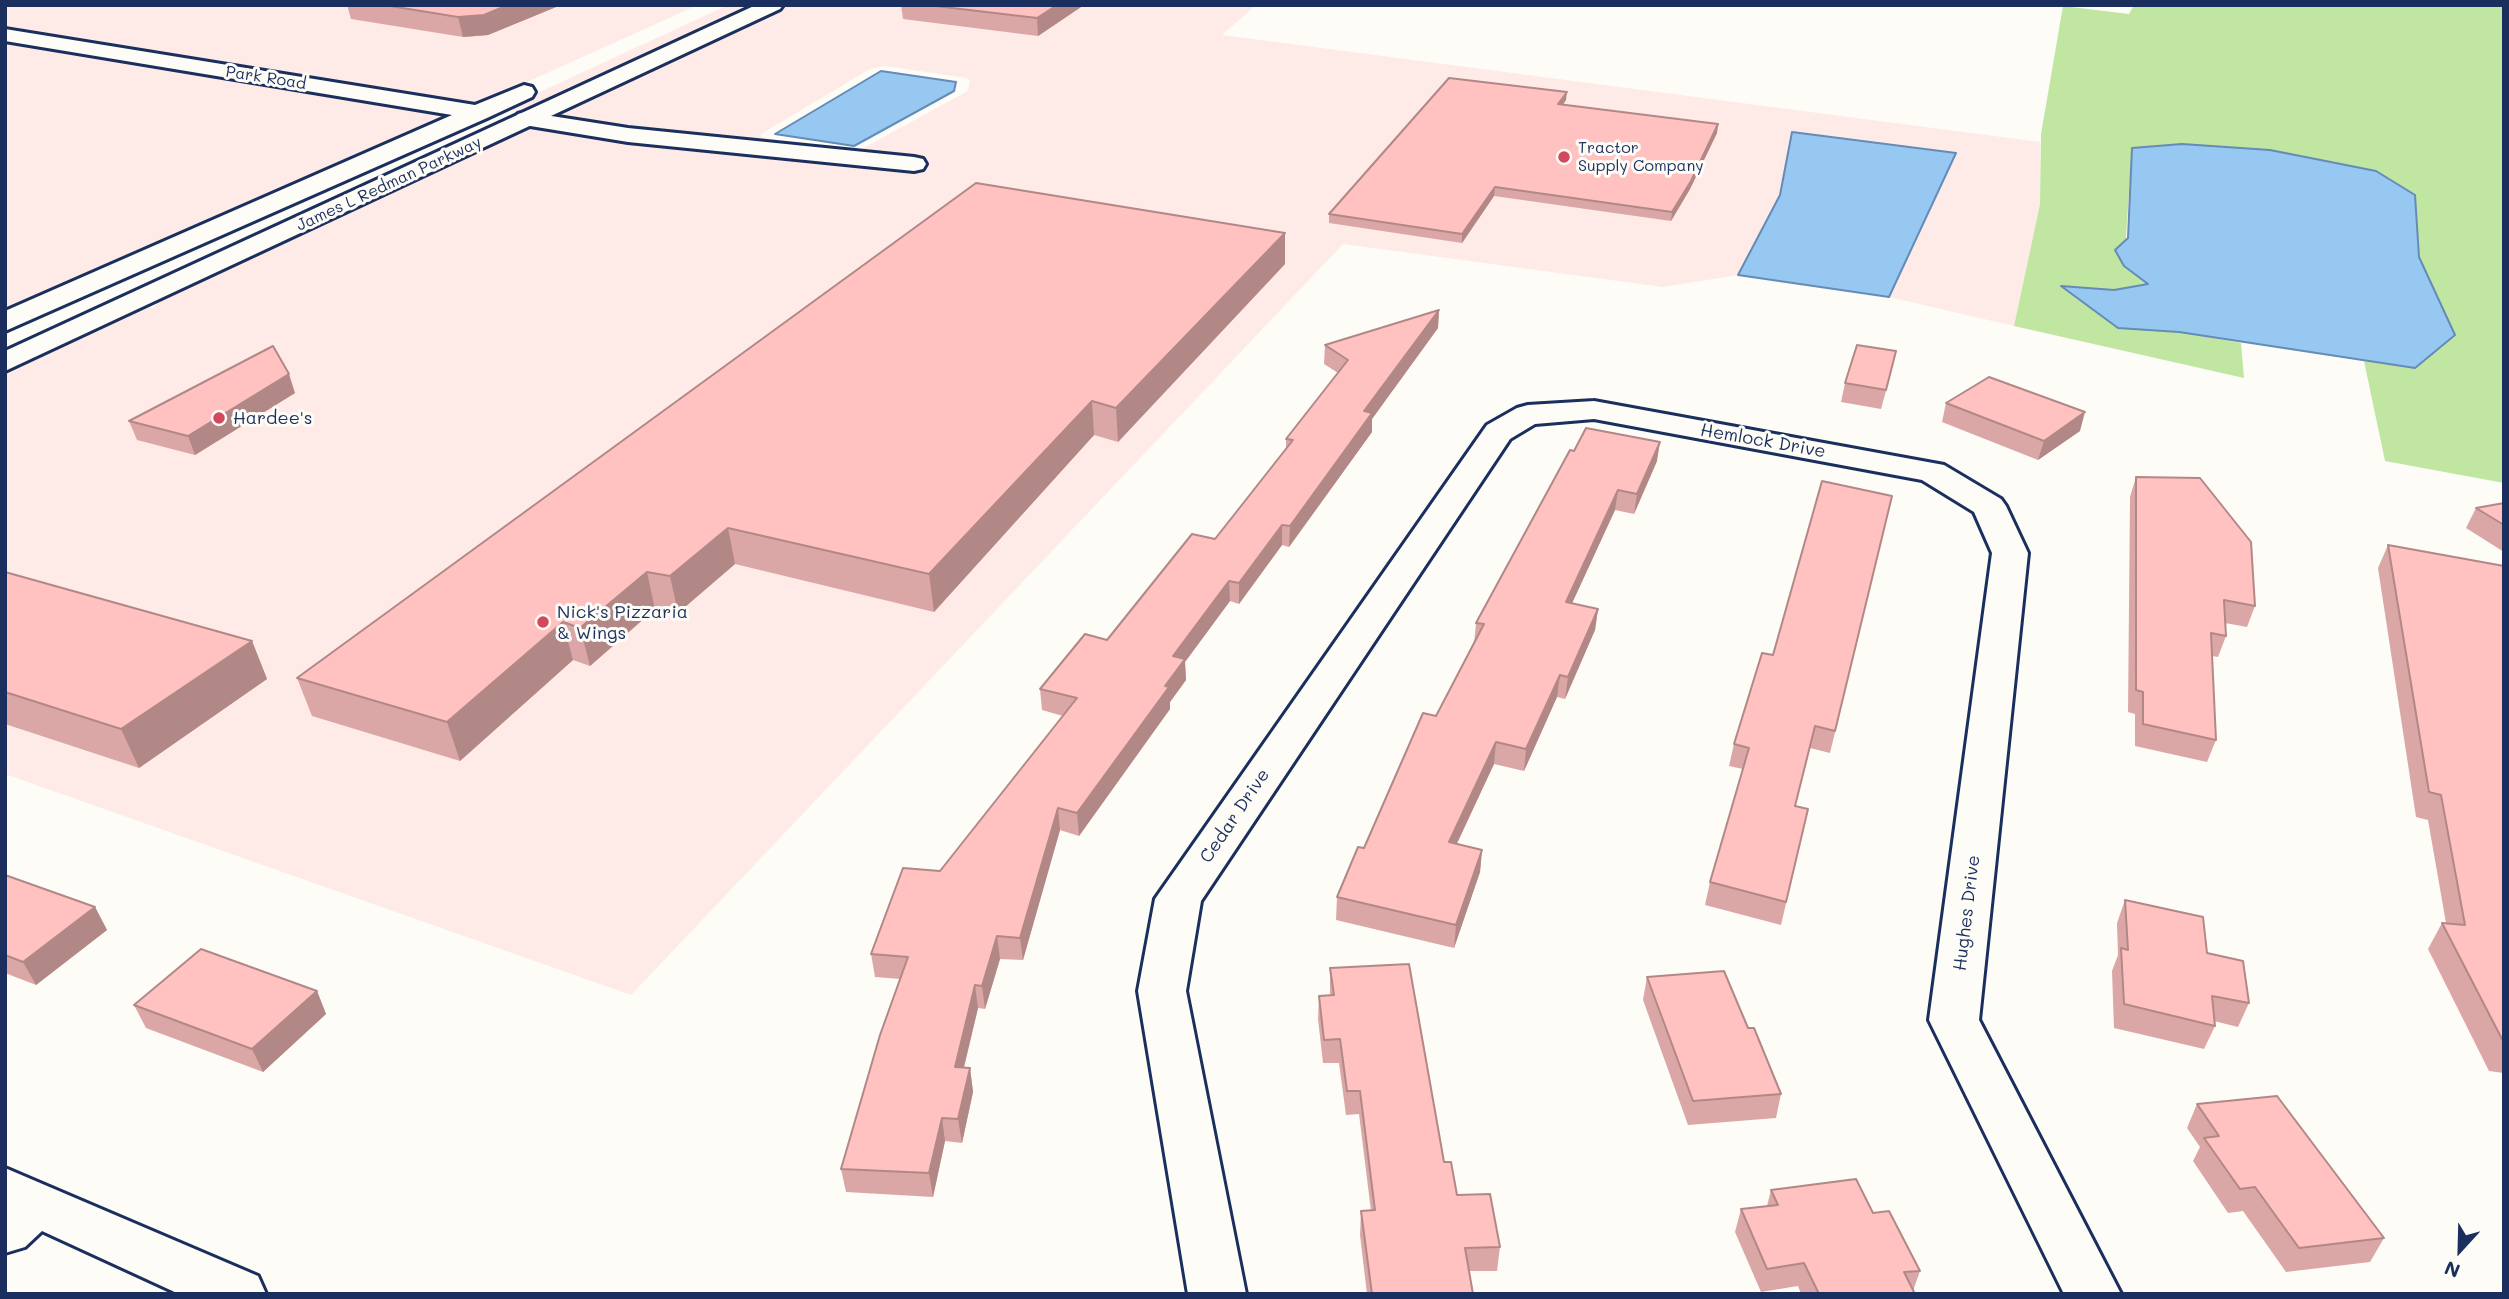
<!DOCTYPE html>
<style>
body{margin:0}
#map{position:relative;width:2509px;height:1299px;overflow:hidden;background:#fdfcf7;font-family:Mali,sans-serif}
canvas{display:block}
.frame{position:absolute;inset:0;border:7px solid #1b2f5e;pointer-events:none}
.north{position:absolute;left:2425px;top:1215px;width:70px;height:70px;-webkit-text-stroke:5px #fdfcf7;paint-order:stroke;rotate:202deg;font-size:19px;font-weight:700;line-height:28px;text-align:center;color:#1b2f5e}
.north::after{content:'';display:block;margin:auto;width:24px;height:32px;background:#1b2f5e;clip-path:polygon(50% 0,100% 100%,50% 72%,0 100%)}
</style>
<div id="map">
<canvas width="2509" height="1299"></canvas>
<div class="frame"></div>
<div class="north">N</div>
</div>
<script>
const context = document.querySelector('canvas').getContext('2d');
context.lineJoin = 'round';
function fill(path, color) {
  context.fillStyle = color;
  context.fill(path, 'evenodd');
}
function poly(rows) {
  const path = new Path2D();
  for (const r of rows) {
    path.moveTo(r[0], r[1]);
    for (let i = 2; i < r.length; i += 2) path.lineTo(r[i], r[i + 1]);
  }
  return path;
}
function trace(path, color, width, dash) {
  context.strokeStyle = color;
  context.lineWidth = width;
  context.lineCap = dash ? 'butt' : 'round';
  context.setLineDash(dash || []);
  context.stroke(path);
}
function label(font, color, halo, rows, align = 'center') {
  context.font = font + ' Mali,sans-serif';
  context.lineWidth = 6;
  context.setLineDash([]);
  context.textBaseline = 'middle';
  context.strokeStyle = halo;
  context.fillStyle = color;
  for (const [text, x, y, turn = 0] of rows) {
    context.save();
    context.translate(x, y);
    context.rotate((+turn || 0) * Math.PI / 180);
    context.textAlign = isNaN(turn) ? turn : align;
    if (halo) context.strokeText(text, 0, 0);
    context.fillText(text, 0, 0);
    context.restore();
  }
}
const built = poly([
 [5,5,698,5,476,105,5,28],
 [728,5,758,5,525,112,503,109],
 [788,5,1256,5,1222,35,2040,142,2040,204,2014,326,1889,297,1955,153,1793,132,1780,195,1738,275,1663,287,1343,244,631,995,5,774,5,373,144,308,153,308,160,301],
 [885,66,967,78,970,81,968,91,858,151,850,152,761,137,761,134,870,69],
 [5,42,450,117,62,287,51,288,46,295,5,312]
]);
const green = poly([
 [2134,5,2504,5,2504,483,2385,461,2364,361,2415,368,2455,335,2419,257,2415,195,2132,148,2124,266,2149,284,2114,290,2063,287,2118,328,2179,332,2241,343,2244,378,2014,326,2040,204,2041,134,2063,6,2129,14]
]);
const water = poly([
 [881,71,956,82,954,91,854,146,775,134,881,71],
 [1792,132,1956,153,1889,297,1738,275,1780,195,1792,132],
 [2182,144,2270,150,2376,171,2415,195,2419,257,2455,335,2415,368,2179,332,2118,328,2061,286,2114,290,2148,284,2124,266,2115,250,2128,238,2132,148,2182,144]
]);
const street = poly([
 [526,112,628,128,914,157,923,159,926,164,923,169,914,171,628,142,518,124,514,119,518,114,526,112],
 [1594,401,1944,465,2001,499,2006,506,2028,553,1979,1020,2121,1294,2064,1294,1929,1020,1992,553,1974,512,1922,480,1594,419,1535,424,1510,439,1201,901,1186,991,1246,1294,1188,1294,1138,991,1155,899,1487,425,1517,408,1528,405,1594,401],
 [5,1168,258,1276,266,1294,179,1294,42,1231,25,1247,5,1253,5,1168]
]);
const secondary = poly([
 [756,5,783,5,780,9,5,371,5,351,756,5],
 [5,29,475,105,524,85,532,87,535,92,532,97,487,118,5,331,5,311,452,115,5,41,5,29]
]);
const wall = poly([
 [347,5,561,5,488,35,463,37,351,19],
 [901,5,1084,5,1038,36,903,19],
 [1566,100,1563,105,1718,124,1717,133,1690,189,1671,221,1494,196,1462,243,1329,223,1329,214],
 [1285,264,1118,442,1094,435,934,612,735,564,678,613,655,609,590,666,573,660,460,761,312,716,297,678],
 [1439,310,1438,328,1372,419,1372,432,1289,547,1282,545,1239,604,1230,601,1185,662,1186,680,1170,702,1170,709,1079,836,1060,830,1023,960,1000,959,985,1009,978,1008,964,1068,970,1068,973,1092,962,1143,945,1141,933,1197,846,1192,841,1169,900,979,875,977,871,954,940,871,1063,716,1042,710,1040,689,1107,640,1215,539,1286,448,1286,439,1338,373,1324,364,1325,345],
 [1892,369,1881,409,1841,402,1845,383],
 [295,393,195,455,137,440,129,421],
 [1946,403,2080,431,2038,460,1942,422],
 [1570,450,1657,461,1634,514,1615,510,1572,603,1598,609,1595,630,1565,699,1557,697,1524,771,1494,764,1457,844,1482,850,1480,872,1454,948,1336,920,1337,897,1436,716,1474,644,1476,623],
 [2136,477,2255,606,2247,627,2225,623,2226,636,2218,657,2212,656,2216,740,2207,762,2135,746,2135,714,2128,712,2130,497],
 [2504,503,2504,552,2466,528,2476,508],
 [1887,516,1830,753,1810,748,1795,806,1808,809,1781,925,1705,905,1710,882,1743,769,1729,766,1734,744,1773,655],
 [2388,545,2504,566,2504,1073,2489,1071,2428,949,2442,923,2446,923,2428,820,2416,817,2378,568],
 [5,572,252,641,267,679,139,768,5,724],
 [5,875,95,907,107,930,36,985,5,973],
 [2125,900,2207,953,2249,1003,2238,1027,2214,1021,2215,1026,2204,1049,2114,1028,2112,971,2118,955,2117,923],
 [1330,968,1444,1162,1457,1195,1500,1247,1497,1271,1469,1271,1473,1294,1367,1294,1360,1235,1361,1211,1371,1211,1359,1114,1346,1115,1339,1063,1323,1063,1318,1019,1319,996,1330,995],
 [1647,977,1748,1028,1781,1094,1776,1118,1688,1125,1643,1000],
 [317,991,326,1014,263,1072,146,1028,134,1005],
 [2197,1104,2384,1238,2370,1262,2286,1272,2243,1211,2228,1213,2193,1161,2200,1147,2187,1128],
 [1771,1190,1873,1213,1920,1271,1913,1291,1915,1294,1801,1294,1798,1286,1761,1292,1735,1232,1741,1209,1767,1206]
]);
const shadedWall = poly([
 [508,5,561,5,488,35,463,37,458,17],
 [1057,5,1084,5,1038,36,1037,18],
 [1567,92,1566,100,1557,112,1558,104],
 [1718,124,1717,133,1690,189,1671,221,1672,212],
 [1495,187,1494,196,1462,243,1462,234],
 [1285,233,1285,264,1118,442,1116,408],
 [1439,310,1438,328,1372,419,1372,432,1289,547,1290,526,1364,411],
 [289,374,295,393,195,455,188,436],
 [1092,401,1094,435,934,612,929,574],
 [2085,412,2080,431,2038,460,2044,441],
 [1660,442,1657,461,1634,514,1637,494],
 [1618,490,1615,510,1563,623,1566,602],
 [1282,525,1282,545,1239,604,1239,583],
 [728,528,735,564,678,613,670,576],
 [647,572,655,609,590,666,580,628],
 [1229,581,1230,601,1185,662,1186,680,1170,702,1170,709,1079,836,1077,813,1165,686,1173,656],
 [1598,609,1595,630,1565,699,1568,677],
 [563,622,573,660,460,761,447,722],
 [252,641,267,679,139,768,121,729],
 [1560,675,1557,697,1524,771,1526,749],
 [1496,742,1494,764,1447,864,1449,842],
 [1058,808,1060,830,1023,960,1020,938],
 [1482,850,1480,872,1454,948,1456,925],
 [95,907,107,930,36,985,23,962],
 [997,936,1000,959,985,1009,982,986],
 [975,985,978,1008,958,1091,955,1067],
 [317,991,326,1014,263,1072,252,1049],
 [970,1068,973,1092,962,1143,958,1119],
 [942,1118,945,1141,933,1197,929,1173]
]);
const building = poly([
 [384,5,508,5,484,15,458,17,384,5],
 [927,5,1057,5,1037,18,927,5],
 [1449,78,1567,92,1558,104,1718,124,1691,181,1672,212,1495,187,1462,234,1329,214,1449,78],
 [976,183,1285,233,1116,408,1092,401,929,574,728,528,670,576,647,572,580,628,563,622,447,722,297,678,976,183],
 [1439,310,1364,411,1372,413,1290,526,1282,525,1239,583,1229,581,1173,656,1185,659,1165,686,1169,687,1077,813,1058,808,1020,938,997,936,982,986,975,985,955,1067,970,1068,958,1119,942,1118,929,1173,841,1169,880,1035,908,957,871,954,903,868,940,871,1077,698,1040,689,1085,634,1107,640,1192,534,1215,539,1293,440,1286,439,1348,360,1325,345,1439,310],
 [1857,345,1896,351,1886,390,1845,383,1857,345],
 [273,346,289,374,188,436,129,421,273,346],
 [1989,377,2085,412,2044,441,1946,403,1989,377],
 [1586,428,1660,442,1637,494,1618,490,1566,602,1598,609,1568,677,1560,675,1526,749,1496,742,1449,842,1482,850,1456,925,1337,897,1358,847,1364,848,1423,713,1436,716,1484,624,1476,623,1570,450,1574,451,1586,428],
 [2136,477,2200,478,2251,542,2255,606,2224,600,2226,636,2211,633,2216,740,2143,724,2143,692,2136,690,2136,477],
 [1822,481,1892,496,1835,731,1815,726,1795,806,1808,809,1786,902,1710,882,1749,748,1734,744,1762,653,1773,655,1822,481],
 [2504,503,2504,525,2476,508,2504,503],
 [2388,545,2504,566,2504,1043,2442,923,2465,925,2441,795,2429,792,2388,545],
 [5,572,252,641,121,729,5,692,5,572],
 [5,875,95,907,23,962,5,955,5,875],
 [2125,900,2203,917,2207,953,2243,961,2249,1003,2212,996,2215,1026,2124,1004,2121,948,2128,950,2125,900],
 [201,949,317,991,252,1049,134,1005,201,949],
 [1409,964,1444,1162,1451,1162,1457,1195,1490,1194,1500,1247,1465,1248,1473,1294,1372,1294,1361,1211,1375,1210,1360,1091,1347,1091,1340,1039,1324,1040,1319,996,1334,995,1330,968,1409,964],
 [1724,971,1748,1028,1754,1028,1781,1094,1693,1101,1647,977,1724,971],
 [2277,1096,2384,1238,2299,1248,2255,1187,2240,1189,2204,1138,2219,1136,2197,1104,2277,1096],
 [1856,1179,1873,1213,1889,1211,1920,1271,1904,1272,1915,1294,1819,1294,1804,1263,1767,1269,1741,1209,1778,1205,1771,1190,1856,1179]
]);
const markers = [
 [1564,157,7,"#d1495b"],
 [219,418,7,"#d1495b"],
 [543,622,7,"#d1495b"]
];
const farStreetnames = [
 ["Park Road",266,78,9],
 ["James L Redman Parkway",389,184,-25]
];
const farPoinames = [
 ["Tractor",1578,148],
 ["Supply Company",1578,166]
];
const poiNames = [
 ["Hardee's",233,418],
 ["Nick's Pizzaria",557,612],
 ["& Wings",557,633]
];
const streetNames = [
 ["Hemlock Drive",1763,441,10],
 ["Cedar Drive",1235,816,-56],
 ["Hughes Drive",1967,913,-83]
];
fill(built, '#feebe7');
fill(green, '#c1e6a1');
fill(water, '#96c8f2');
trace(water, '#658bb7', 2);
trace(street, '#1b2f5e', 6);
trace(secondary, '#1b2f5e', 6);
fill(street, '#fdfcf7');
fill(secondary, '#fdfcf7');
fill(wall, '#dba7a6');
fill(shadedWall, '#b28887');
fill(building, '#ffc2c1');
trace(building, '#b28887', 2);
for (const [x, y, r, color] of markers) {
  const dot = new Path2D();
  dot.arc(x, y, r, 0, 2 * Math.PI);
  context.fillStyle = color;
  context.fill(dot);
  trace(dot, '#fdfcf7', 2.5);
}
label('16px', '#1b2f5e', '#fdfcf7', farStreetnames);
label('16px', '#1b2f5e', '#fdfcf7', farPoinames, 'left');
label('18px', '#1b2f5e', '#fdfcf7', poiNames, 'left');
label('18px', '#1b2f5e', '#fdfcf7', streetNames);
</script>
